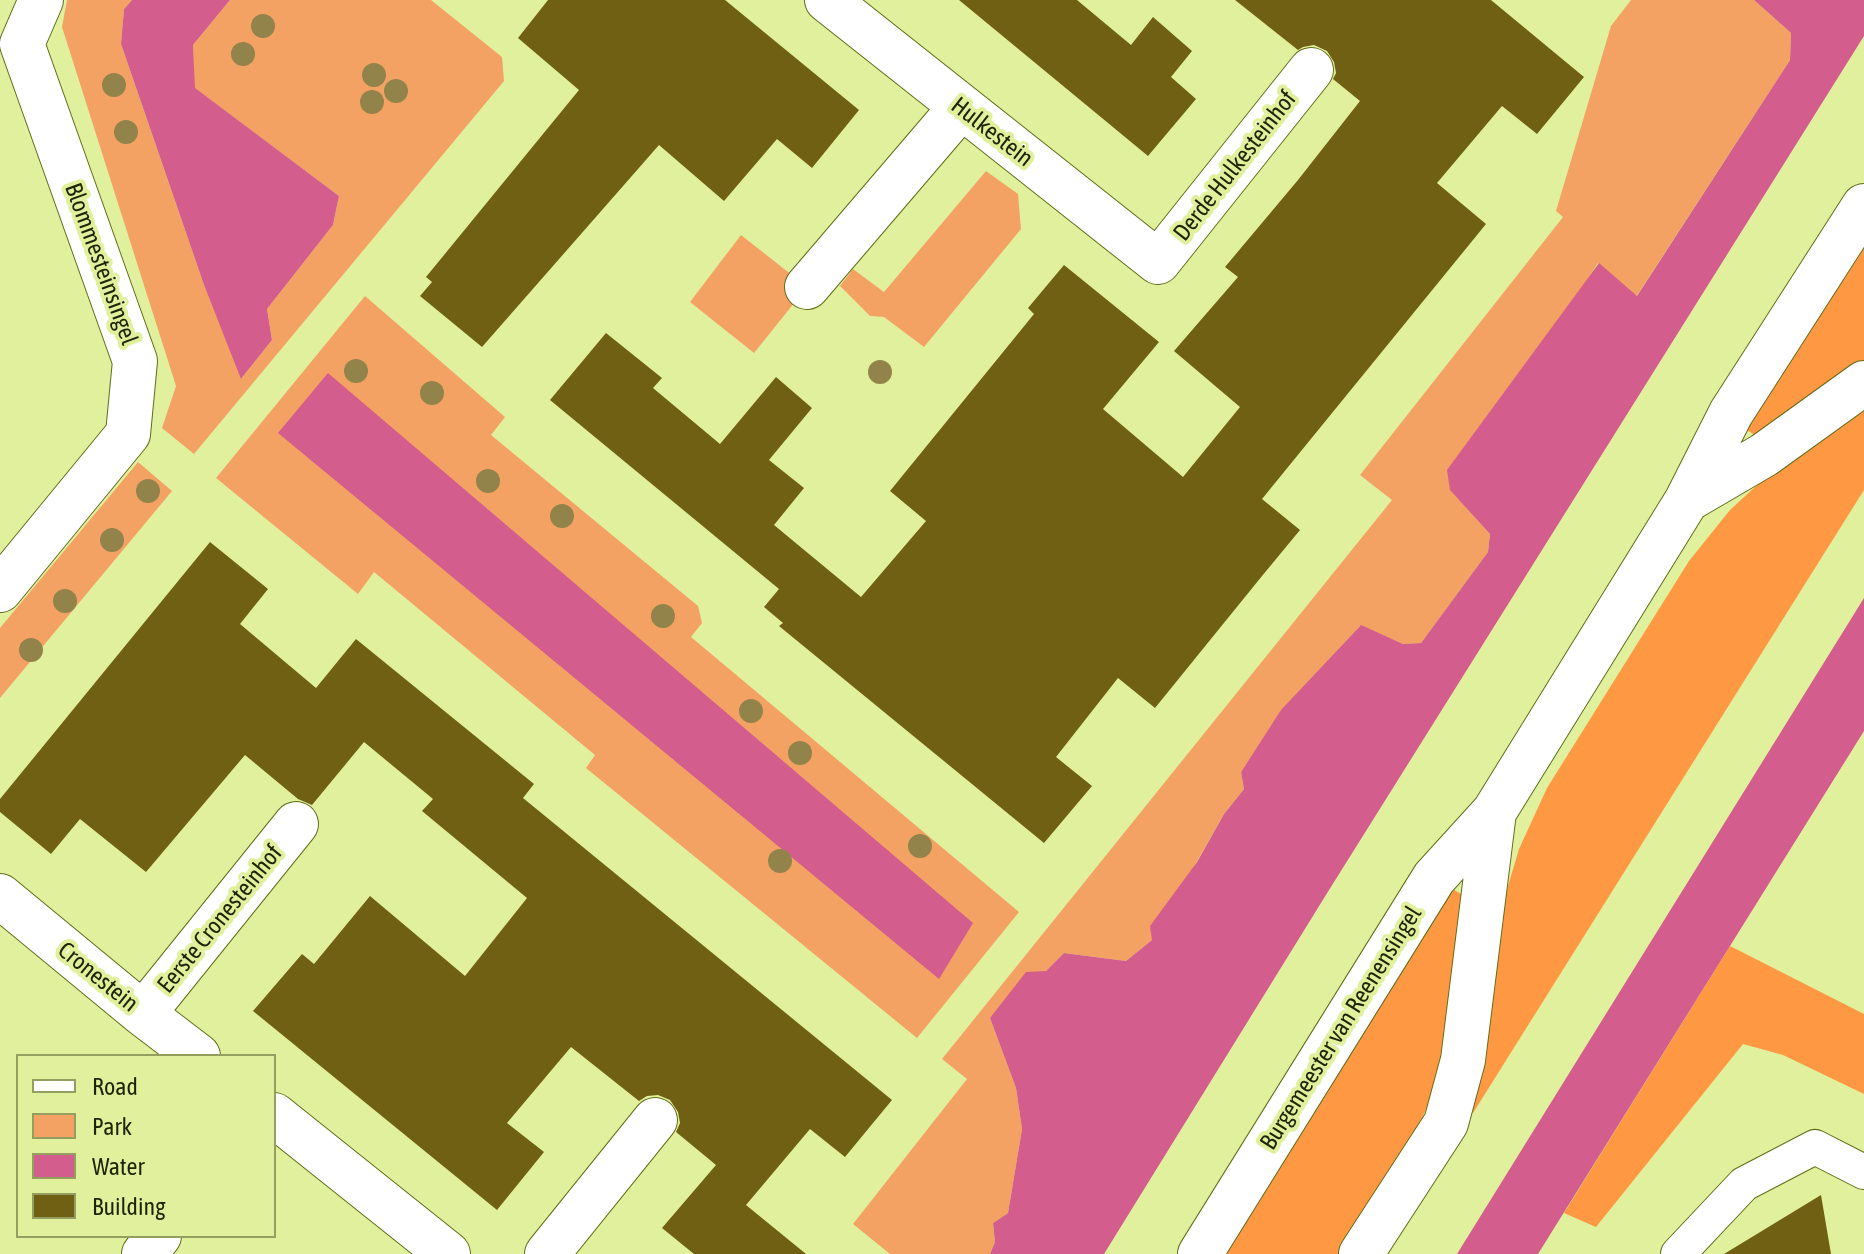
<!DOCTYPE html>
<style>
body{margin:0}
#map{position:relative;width:1864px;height:1254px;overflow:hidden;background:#e1f09d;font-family:"Asap Condensed",sans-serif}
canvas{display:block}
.legend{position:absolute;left:16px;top:1054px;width:260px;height:184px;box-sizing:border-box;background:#e1f09d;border:2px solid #939e5f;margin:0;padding:10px 14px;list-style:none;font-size:24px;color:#1e2302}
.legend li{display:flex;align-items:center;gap:16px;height:40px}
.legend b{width:40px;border:2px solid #939e5f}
</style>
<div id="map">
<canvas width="1864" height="1254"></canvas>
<ul class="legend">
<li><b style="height:10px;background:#fff"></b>Road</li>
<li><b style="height:22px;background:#f3a264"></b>Park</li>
<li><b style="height:22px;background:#d35d8d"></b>Water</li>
<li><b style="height:22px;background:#706013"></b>Building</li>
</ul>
</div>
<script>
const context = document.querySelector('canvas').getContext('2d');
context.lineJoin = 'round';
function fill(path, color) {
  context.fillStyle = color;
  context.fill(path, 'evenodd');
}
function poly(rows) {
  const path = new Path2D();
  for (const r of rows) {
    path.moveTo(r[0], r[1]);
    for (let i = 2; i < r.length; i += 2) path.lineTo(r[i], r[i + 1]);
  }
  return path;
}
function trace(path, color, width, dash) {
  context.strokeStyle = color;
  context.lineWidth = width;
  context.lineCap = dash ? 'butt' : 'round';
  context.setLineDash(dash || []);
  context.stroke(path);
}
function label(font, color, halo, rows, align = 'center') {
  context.font = font + ' "Asap Condensed",sans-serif';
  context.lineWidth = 8;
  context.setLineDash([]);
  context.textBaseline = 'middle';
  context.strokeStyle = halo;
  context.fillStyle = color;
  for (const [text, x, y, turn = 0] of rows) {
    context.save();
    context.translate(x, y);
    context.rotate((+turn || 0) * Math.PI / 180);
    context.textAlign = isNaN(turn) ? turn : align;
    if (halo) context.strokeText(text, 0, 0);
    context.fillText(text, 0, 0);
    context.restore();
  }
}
const green = poly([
 [67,0,132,0,124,9,121,44,204,285,242,378,272,340,267,309,333,225,339,196,194,88,193,45,230,0,431,0,502,57,504,81,194,454,162,428,176,386,62,27],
 [1631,0,1754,0,1791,33,1790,60,1636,297,1598,263,1451,490,1490,534,1488,552,1421,643,1403,644,1360,626,1281,711,1241,772,1244,789,1224,814,1152,940,1126,961,1064,953,1046,971,990,1018,1016,1088,1022,1129,1008,1213,993,1223,995,1242,990,1254,890,1254,853,1224,967,1079,942,1059,1392,500,1360,475,1563,217,1556,211,1611,26],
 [986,171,1018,194,1021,229,924,347,884,317,870,316,840,286,853,269,884,292],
 [741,235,807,287,754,353,690,302],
 [365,296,505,417,491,435,698,606,702,623,691,637,1019,912,917,1038,586,768,595,755,374,572,358,594,216,478],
 [138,462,172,491,0,698,0,628]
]);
const forest = poly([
 [1864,225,1864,365,1760,438,1738,425],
 [1864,404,1864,490,1473,1113,1469,1111,1503,903,1519,849,1547,788,1689,561,1730,510,1780,464],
 [1449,887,1470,899,1438,1081,1423,1116,1407,1148,1339,1254,1221,1254],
 [1730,946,1864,1014,1864,1094,1783,1055,1743,1044,1596,1227,1564,1213]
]);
const water = poly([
 [132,0,230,0,193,45,195,88,339,196,333,225,267,309,272,340,241,379,204,285,121,44,124,9],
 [1754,0,1864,0,1864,36,1329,890,1104,1254,990,1254,995,1242,993,1223,1008,1213,1022,1129,1016,1088,990,1018,1026,972,1046,971,1064,953,1126,961,1152,940,1150,926,1197,862,1224,814,1244,789,1241,772,1281,710,1361,625,1403,644,1421,643,1488,552,1490,534,1450,490,1447,470,1599,263,1637,296,1790,60,1791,33],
 [328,373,973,923,939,979,278,433],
 [1864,598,1864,731,1538,1254,1457,1254]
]);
const building = poly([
 [548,0,725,0,859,110,812,168,777,139,724,201,659,145,482,347,420,296,432,282,426,277,579,90,518,38],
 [959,0,1077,0,1131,45,1153,17,1192,51,1171,77,1196,99,1148,156],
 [1235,0,1491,0,1584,77,1537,134,1502,106,1437,183,1486,224,1262,499,1300,530,1262,576,1155,708,1118,678,1056,757,1092,786,1044,843,779,626,783,623,764,607,779,589,550,400,606,333,662,378,653,388,720,444,776,377,812,408,769,460,804,488,774,525,861,597,926,521,890,491,1034,314,1028,308,1064,265,1159,342,1103,409,1183,477,1240,407,1174,351,1238,277,1225,267,1298,180,1360,101,1333,79,1336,73,1334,62,1327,51,1314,45,1303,47,1298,50],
 [210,542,268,589,240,624,316,688,356,639,534,784,523,798,892,1100,845,1157,810,1129,746,1205,806,1254,694,1254,662,1228,716,1165,676,1132,680,1123,678,1112,670,1100,658,1095,647,1096,639,1101,571,1047,507,1123,544,1152,497,1210,253,1011,302,954,314,964,370,896,465,976,527,898,422,811,433,799,364,742,312,805,298,799,245,755,146,872,80,819,51,854,0,812,0,799],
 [1821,1195,1831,1254,1724,1254]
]);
const service = poly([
 [1678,1254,1744,1184,1815,1147,1864,1172]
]);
const minor = poly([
 [827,0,1158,262,1311,70],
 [807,287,961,107],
 [0,590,128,434,135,361,22,44,41,0],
 [0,896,143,1014,198,1056],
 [143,1014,296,824],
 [274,1115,448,1254],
 [144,1254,159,1236],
 [547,1254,655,1120]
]);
const secondary = poly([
 [1687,500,1764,455,1864,383],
 [1200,1254,1434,878,1494,812,1687,500,1731,413,1864,206],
 [1361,1254,1446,1123,1463,1060,1494,812]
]);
const trees = [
 [263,26],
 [243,54],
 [374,75],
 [114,85],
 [396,91],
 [372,102],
 [126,132],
 [356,371],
 [880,372],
 [432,393],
 [488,481],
 [148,491],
 [562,516],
 [112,540],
 [65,601],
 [663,616],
 [31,650],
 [751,711],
 [800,753],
 [920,846],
 [780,861]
];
const streetNames = [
 ["Hulkestein",992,132,38],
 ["Derde Hulkesteinhof",1235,166,-52],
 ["Blommesteinsingel",101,264,70],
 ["Eerste Cronesteinhof",220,919,-51],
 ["Cronestein",98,977,39],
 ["Burgemeester van Reenensingel",1341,1028,-58]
];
fill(green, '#f3a264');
fill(forest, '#fe9843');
fill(water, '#d35d8d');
fill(building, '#706013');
trace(service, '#626d18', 36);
trace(minor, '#626d18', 46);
trace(secondary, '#626d18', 46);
trace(service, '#fff', 34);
trace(minor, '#fff', 44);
trace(secondary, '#fff', 44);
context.fillStyle = '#92834a';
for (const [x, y] of trees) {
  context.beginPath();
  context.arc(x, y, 12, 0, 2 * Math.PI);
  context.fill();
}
label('24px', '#1e2302', '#e1f09d', streetNames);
</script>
